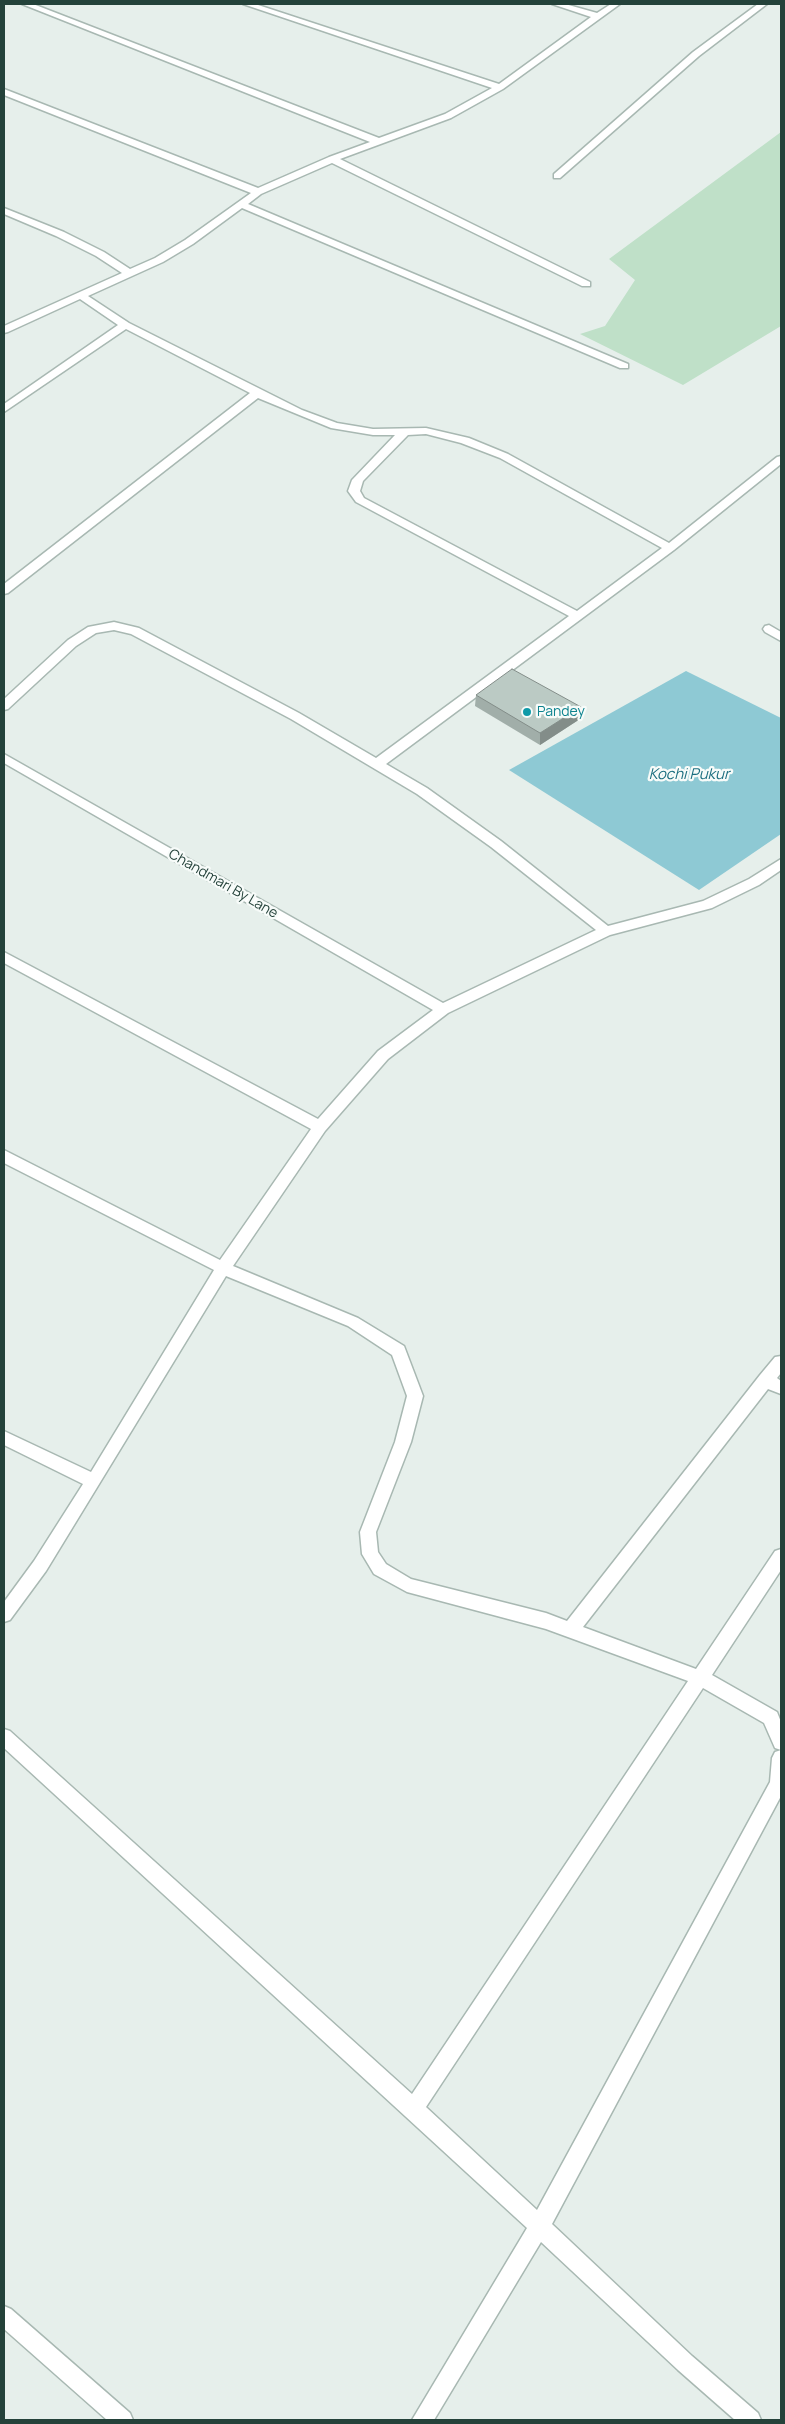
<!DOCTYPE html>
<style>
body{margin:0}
#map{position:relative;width:785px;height:2424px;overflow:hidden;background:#e6efeb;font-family:Manrope,sans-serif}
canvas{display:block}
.frame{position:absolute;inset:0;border:5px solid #24423a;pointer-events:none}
</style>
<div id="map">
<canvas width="785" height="2424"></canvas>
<div class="frame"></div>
</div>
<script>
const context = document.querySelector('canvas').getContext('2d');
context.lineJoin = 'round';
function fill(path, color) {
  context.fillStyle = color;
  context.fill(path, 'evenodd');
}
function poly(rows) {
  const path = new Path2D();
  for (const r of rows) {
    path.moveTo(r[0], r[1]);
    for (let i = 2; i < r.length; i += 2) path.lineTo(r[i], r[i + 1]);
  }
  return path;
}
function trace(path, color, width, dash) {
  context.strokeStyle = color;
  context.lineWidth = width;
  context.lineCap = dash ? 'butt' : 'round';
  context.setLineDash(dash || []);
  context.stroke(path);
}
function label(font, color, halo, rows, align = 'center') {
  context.font = font + ' Manrope,sans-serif';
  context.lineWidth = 4.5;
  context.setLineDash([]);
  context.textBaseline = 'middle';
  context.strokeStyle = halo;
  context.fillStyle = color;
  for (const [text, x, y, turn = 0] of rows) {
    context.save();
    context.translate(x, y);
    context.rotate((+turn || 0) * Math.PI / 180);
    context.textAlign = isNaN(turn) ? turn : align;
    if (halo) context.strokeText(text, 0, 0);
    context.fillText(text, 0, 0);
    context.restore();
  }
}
const green = poly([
 [781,132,781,326,683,385,580,334,605,326,635,280,609,259]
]);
const water = poly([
 [686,671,781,718,781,834,699,890,509,770]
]);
const minor = poly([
 [22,4,33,4,379,138,445,114,492,88,243,4,255,4,499,84,591,17,552,4,565,4,597,13,611,4,620,4,503,89,451,118,340,159,590,282,590,286,582,286,332,163,261,194,248,204,628,364,628,368,620,368,242,208,193,244,163,262,88,296,129,323,302,410,337,423,373,429,426,428,469,438,508,454,669,543,777,457,781,456,781,464,674,550,386,764,427,788,501,841,608,926,703,901,749,879,781,859,781,870,759,885,712,908,610,935,448,1013,388,1059,325,1131,233,1266,358,1318,404,1346,423,1396,411,1442,376,1532,378,1552,386,1564,411,1579,546,1613,567,1621,760,1375,775,1357,781,1356,781,1373,777,1378,781,1381,781,1394,768,1389,583,1627,696,1669,775,1551,781,1549,781,1570,712,1675,777,1712,781,1722,781,1796,552,2224,692,2356,758,2413,761,2420,735,2420,678,2370,541,2242,434,2420,412,2420,527,2228,4,1748,4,1729,10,1731,412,2094,688,1681,546,1629,407,1592,374,1574,362,1554,360,1532,395,1442,407,1396,392,1355,348,1326,226,1276,46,1571,10,1620,4,1622,4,1602,34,1561,83,1484,4,1445,4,1431,91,1472,214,1270,4,1163,4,1150,220,1260,311,1129,4,963,4,952,318,1119,378,1051,433,1010,4,763,4,754,443,1003,596,930,491,847,417,794,291,719,131,634,114,630,96,633,76,646,8,709,4,710,4,699,68,640,88,627,114,622,139,628,299,713,376,758,569,616,356,502,348,491,352,480,395,435,373,435,331,428,258,398,8,593,4,594,4,584,250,393,126,329,4,412,4,404,118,325,80,299,8,332,4,333,4,326,122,273,96,256,56,236,4,214,4,208,64,232,104,252,130,269,155,258,185,240,251,193,4,95,4,89,258,188,329,157,370,142,22,4],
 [426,434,461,443,500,458,662,548,577,611,364,498,360,491,363,481,408,435,426,434],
 [703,1688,764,1723,775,1748,781,1750,775,1752,772,1758,770,1782,537,2210,426,2107,703,1688],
 [758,4,767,4,699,56,560,178,554,178,554,174,693,52,758,4],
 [769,625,781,632,781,641,765,632,763,629,765,626,769,625],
 [4,2306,11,2309,130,2413,133,2420,107,2420,4,2329,4,2306]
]);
const wall = poly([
 [476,695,580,719,540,745,475,706]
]);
const shadedWall = poly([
 [581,707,580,719,540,745,540,733]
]);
const building = poly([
 [512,669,581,707,540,733,476,695,512,669]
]);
const markers = [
 [527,712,5,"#0f9aa8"]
];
const cultureNames = [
 ["Pandey",537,712]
];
const streetNames = [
 ["Chandmari By Lane",223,884,30]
];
const waterNames = [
 ["Kochi Pukur",689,775]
];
fill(green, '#bfe0c8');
fill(water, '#8ec9d4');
trace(minor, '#a8b8b2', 3);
fill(minor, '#fff');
fill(wall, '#a1aea9');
fill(shadedWall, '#838d89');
fill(building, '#bbcac4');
trace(building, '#838d89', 1);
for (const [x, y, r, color] of markers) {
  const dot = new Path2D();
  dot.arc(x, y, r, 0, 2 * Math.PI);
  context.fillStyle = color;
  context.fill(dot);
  trace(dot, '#f7fbf9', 2);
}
label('14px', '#0d838f', '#f7fbf9', cultureNames, 'left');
label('14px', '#24423a', '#f7fbf9', streetNames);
label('italic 15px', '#1c6f80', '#f7fbf9', waterNames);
</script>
